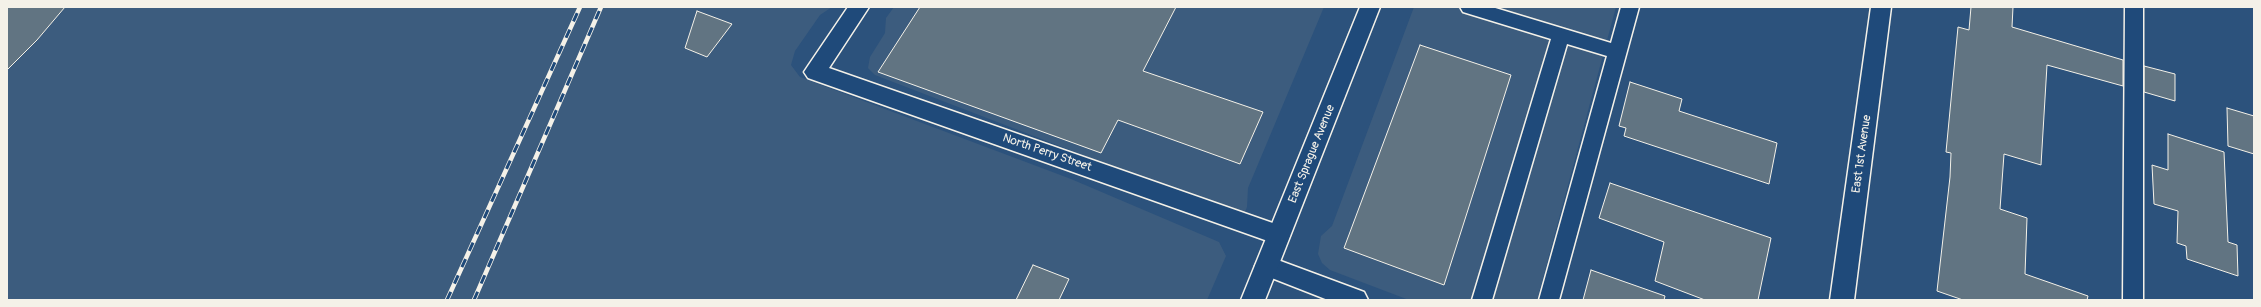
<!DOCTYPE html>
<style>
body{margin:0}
#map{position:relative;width:2261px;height:307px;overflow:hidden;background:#2c527c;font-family:Pangolin,sans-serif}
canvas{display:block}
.frame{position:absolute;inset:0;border:8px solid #f4f1e8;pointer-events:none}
</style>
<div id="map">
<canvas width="2261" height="307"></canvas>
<div class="frame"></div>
</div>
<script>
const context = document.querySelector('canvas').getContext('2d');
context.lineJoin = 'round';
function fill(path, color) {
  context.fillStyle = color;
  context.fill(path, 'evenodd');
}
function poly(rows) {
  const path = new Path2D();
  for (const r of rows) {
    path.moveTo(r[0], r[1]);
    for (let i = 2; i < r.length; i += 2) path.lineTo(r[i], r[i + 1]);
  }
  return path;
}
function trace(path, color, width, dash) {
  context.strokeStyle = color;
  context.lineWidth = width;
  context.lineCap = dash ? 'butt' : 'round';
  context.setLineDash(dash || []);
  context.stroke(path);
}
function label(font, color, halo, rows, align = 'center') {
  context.font = font + ' Pangolin,sans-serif';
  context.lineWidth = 4;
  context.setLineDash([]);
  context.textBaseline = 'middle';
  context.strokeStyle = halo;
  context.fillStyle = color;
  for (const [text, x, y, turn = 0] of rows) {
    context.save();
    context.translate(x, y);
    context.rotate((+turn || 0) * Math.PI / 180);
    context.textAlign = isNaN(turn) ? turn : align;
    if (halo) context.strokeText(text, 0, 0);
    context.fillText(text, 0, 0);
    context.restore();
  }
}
const built = poly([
 [7,7,832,7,820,15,795,51,791,65,800,77,1071,179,1219,242,1226,256,1207,300,7,300],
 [894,7,1324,7,1248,188,1247,207,1245,212,1234,213,875,75,868,68,870,57,885,33,886,18],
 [1414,7,1616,7,1537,300,1409,300,1330,270,1322,263,1318,254,1321,236,1332,226]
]);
const building = poly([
 [7,7,65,7,37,40,7,70,7,7],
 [920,7,1176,7,1143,71,1263,112,1240,164,1118,120,1101,153,878,72,920,7],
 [1971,7,2013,7,2012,27,2123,60,2123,86,2047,65,2041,165,2004,154,2000,209,2027,218,2025,274,2088,296,2087,300,1963,300,1937,291,1950,177,1951,153,1946,152,1958,27,1969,30,1971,7],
 [697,11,732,24,707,57,685,48,697,11],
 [1420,45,1511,75,1444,285,1344,248,1420,45],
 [2144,66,2175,74,2175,101,2144,92,2144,66],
 [1630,82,1682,99,1679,111,1777,143,1769,184,1624,136,1626,128,1619,126,1630,82],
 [2227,108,2254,116,2254,154,2228,146,2227,108],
 [2168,134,2224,152,2228,242,2237,245,2238,276,2187,259,2186,246,2177,243,2178,211,2154,204,2152,165,2168,170,2168,134],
 [1610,183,1771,238,1758,300,1705,300,1655,281,1664,242,1599,218,1610,183],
 [1033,265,1069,279,1059,300,1016,300,1033,265],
 [1591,270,1665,296,1664,300,1583,300,1591,270]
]);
const lane = poly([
 [1460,7,1492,7,1611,43,1621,7,1639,7,1559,300,1539,300,1607,56,1567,44,1492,300,1472,300,1551,39,1463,12,1460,7],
 [2125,7,2143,7,2143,300,2123,300,2125,7]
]);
const street = poly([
 [848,7,869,7,829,68,1287,228,1290,235,1287,242,1279,245,808,78,804,72,808,66,848,7],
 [1871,7,1891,7,1854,300,1830,300,1871,7],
 [1267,256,1364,292,1368,300,1328,300,1259,273,1255,266,1259,259,1267,256]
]);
const primary = poly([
 [1360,7,1380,7,1265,300,1241,300,1360,7]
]);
const rail = poly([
 [447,300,580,7],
 [474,300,601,7]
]);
const streetNames = [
 ["North Perry Street",1047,153,19],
 ["East Sprague Avenue",1312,154,-68],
 ["East 1st Avenue",1862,154,-82]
];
fill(built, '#3c5c7e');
fill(building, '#617482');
trace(building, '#f4f1e8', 1);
trace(lane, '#f4f1e8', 3);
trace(street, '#f4f1e8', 3);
trace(primary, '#f4f1e8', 3);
fill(lane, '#1f4a7a');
fill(street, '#1f4a7a');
fill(primary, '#1f4a7a');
trace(rail, '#f4f1e8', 4.5);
trace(rail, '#1f4a7a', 3, [9]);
label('12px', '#f4f1e8', '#1f4a7a', streetNames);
</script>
